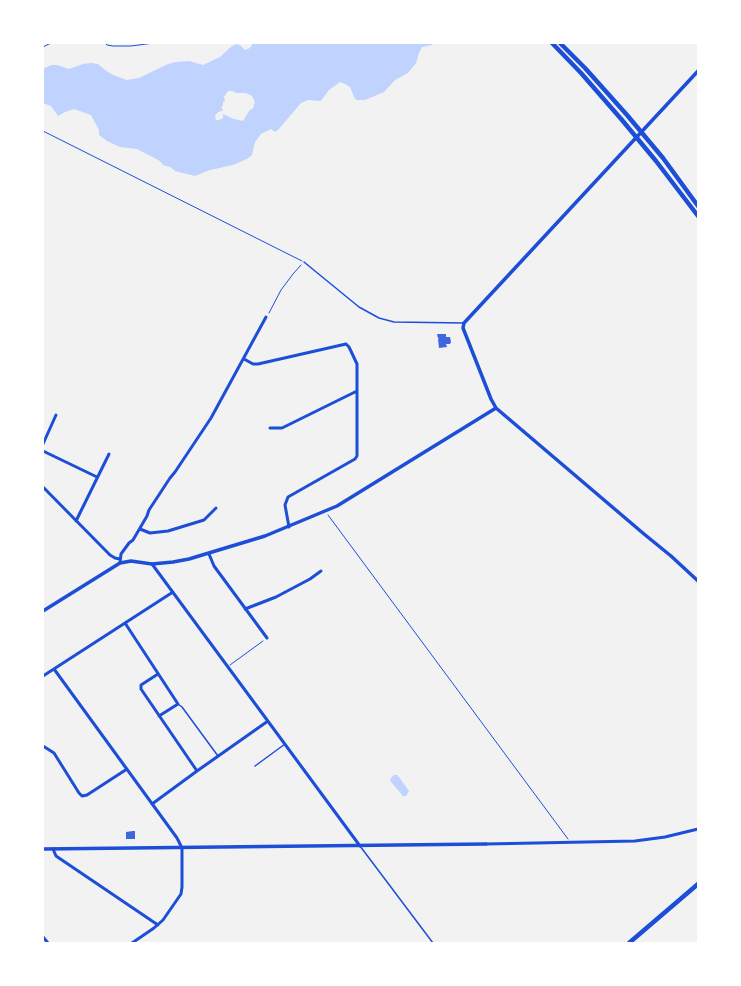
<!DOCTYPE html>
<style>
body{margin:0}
#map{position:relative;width:741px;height:986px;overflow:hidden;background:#f2f2f2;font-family:Quicksand,sans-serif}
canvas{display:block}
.frame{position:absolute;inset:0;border:44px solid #fff;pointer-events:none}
</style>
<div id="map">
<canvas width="741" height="986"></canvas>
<div class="frame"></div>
</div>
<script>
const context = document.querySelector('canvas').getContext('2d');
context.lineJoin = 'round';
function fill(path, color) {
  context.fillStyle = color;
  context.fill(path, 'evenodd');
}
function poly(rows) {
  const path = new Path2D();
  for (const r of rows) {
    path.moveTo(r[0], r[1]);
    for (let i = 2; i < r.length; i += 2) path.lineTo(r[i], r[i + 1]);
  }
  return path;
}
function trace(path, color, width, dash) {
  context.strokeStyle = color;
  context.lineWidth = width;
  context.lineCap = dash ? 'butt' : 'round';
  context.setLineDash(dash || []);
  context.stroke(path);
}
const water = poly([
 [253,43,434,43,432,45,422,47,419,53,416,63,408,73,395,80,384,92,365,100,358,100,355,99,350,87,345,84,340,82,329,90,321,101,308,100,301,103,278,130,275,132,271,129,261,134,255,142,252,155,247,159,233,165,210,170,195,176,175,171,170,167,163,165,160,161,137,149,120,147,107,141,99,135,99,130,91,115,74,109,65,112,58,116,51,106,43,103,43,69,51,65,57,65,69,69,83,64,91,63,98,64,105,70,113,75,127,80,139,78,168,64,176,62,189,61,203,65,220,57,232,46,237,44,241,46,245,50,250,48],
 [228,91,232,91,237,93,246,93,252,96,255,102,253,108,249,111,243,121,234,119,223,114,223,118,219,120,216,120,215,116,218,112,222,111,223,109,221,108,223,105,223,102,225,101,224,97],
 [394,775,397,775,399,777,409,791,406,796,403,796,391,782,390,779]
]);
const building = poly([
 [437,334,446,334,446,337,450,337,451,342,450,344,446,344,447,347,439,348,438,339,439,338,438,338],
 [133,831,135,831,135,839,126,839,126,832]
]);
const path = poly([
 [105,43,107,45,113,46,131,46,154,43],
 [43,47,51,43],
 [43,131,302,261],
 [269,313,281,290,293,274,301,265],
 [328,515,568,839],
 [230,665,263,641]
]);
const service = poly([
 [304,262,359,307,379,318,394,322,464,323],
 [178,704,182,707,218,756],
 [255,766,285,744],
 [360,846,433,943]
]);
const minor = poly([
 [244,359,253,364,258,364,346,344,349,347,357,364,357,456,355,459,288,497,285,505,289,527],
 [270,428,282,428,357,391],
 [43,444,56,415],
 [43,451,97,477],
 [43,487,110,555,115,558,120,559],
 [76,521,109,454],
 [140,529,150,533,168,531,204,520,216,508],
 [209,554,214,566,267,638],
 [120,563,121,554,129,543,133,540,147,516,149,510,170,478,175,472,211,418,266,317],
 [152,564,360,846],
 [245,609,276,597,310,579,321,571],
 [125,623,178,704,159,716],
 [54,669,177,838,182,848,182,887,181,894,163,920,154,928,132,943],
 [158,674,141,685,141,689,197,771],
 [43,676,173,592],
 [43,746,54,753,79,793,82,796,87,795,127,769],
 [152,804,197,771,268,721],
 [486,844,635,841,665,837,698,829],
 [53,849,56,856,158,925],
 [43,937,48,943]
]);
const tertiary = poly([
 [698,71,464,323,463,328,491,399,496,408,644,534,671,556,698,581],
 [43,611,120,563,131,561,152,564,173,562,189,559,265,536,337,506,496,408],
 [43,849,486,844]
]);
const trunk = poly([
 [552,43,581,73,622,120,656,161,698,216],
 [560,43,585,68,627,115,663,158,698,206],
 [629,943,698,884]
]);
fill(water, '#bfd3fe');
fill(building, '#3d67dc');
trace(path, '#1d4ed8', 1);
trace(service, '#1d4ed8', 1.5);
trace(minor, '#1d4ed8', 3);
trace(tertiary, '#1d4ed8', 3.5);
trace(trunk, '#1d4ed8', 4.5);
</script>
